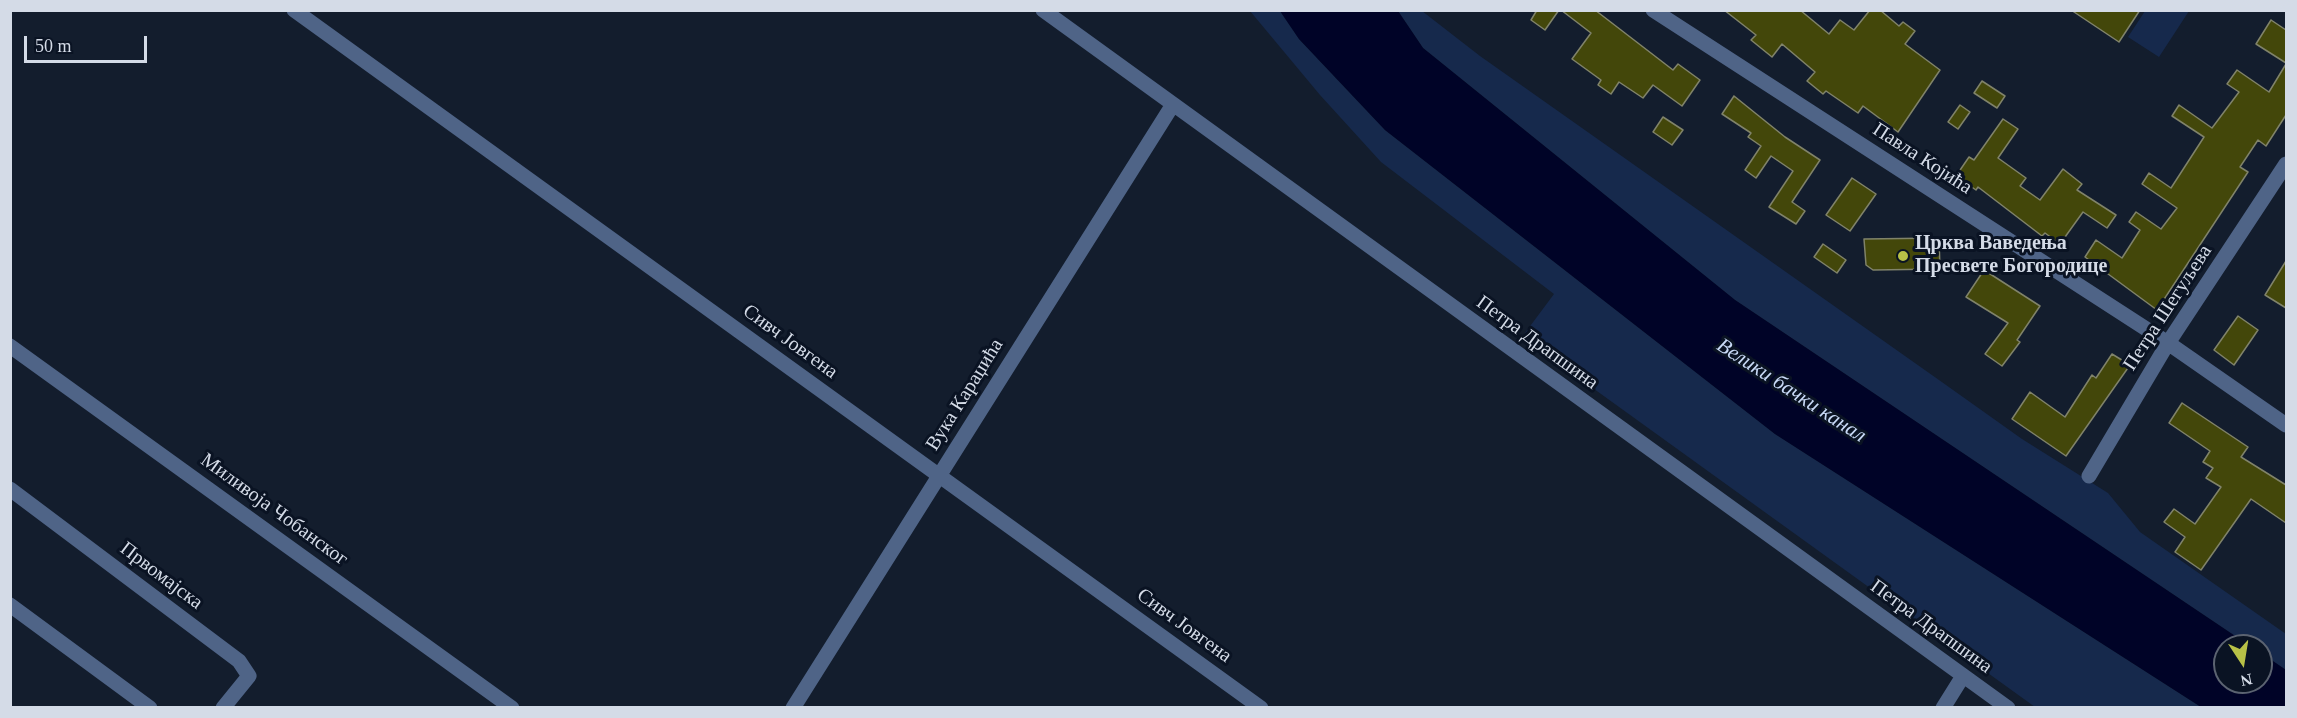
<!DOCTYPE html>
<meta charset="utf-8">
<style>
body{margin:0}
#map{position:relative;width:2297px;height:718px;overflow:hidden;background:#131d2d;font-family:"Times New Roman",serif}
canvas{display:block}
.frame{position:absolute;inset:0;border:12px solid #d4dbe7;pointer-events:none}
.north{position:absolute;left:2213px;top:634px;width:60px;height:60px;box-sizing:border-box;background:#0a1323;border:2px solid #5b6371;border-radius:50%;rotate:168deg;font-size:16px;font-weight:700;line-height:24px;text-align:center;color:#d4dbe7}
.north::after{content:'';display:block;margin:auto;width:21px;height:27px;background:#b8c147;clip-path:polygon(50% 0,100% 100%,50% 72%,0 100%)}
.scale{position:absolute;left:24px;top:36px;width:123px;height:27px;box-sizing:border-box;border:3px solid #d4dbe7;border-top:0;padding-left:8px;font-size:18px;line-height:21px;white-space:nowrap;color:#d4dbe7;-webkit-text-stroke:4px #0a1323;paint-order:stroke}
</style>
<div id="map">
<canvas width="2297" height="718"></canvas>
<div class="frame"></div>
<div class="north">N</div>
<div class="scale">50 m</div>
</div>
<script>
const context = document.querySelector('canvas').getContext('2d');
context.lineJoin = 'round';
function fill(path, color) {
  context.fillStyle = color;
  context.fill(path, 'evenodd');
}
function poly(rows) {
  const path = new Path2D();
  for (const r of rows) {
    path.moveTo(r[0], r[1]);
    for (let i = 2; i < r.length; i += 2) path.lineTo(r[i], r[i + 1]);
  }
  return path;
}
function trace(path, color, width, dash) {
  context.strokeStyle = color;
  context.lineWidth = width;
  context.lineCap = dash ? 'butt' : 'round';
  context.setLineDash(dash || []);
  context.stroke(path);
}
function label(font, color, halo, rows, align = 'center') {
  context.font = font + ' "Times New Roman",serif';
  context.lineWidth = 6;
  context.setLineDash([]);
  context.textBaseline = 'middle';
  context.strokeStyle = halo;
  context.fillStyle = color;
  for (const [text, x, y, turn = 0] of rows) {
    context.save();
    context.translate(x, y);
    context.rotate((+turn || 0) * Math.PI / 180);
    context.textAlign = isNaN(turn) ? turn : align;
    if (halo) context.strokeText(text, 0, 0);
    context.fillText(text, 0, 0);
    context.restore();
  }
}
const green = poly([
 [1250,11,1280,11,1299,39,1385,130,1775,434,2201,707,2035,707,1522,337,1554,294,1381,162,1320,95],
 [1398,11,1422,11,1480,56,1939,380,2022,439,2108,493,2140,532,2286,634,2286,670,2261,653,2261,646,2250,646,1735,300,1423,48],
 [2145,11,2189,11,2159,57,2128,37]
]);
const water = poly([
 [1280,11,1398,11,1423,48,1735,300,2250,646,2225,646,2225,682,2261,682,2261,653,2286,670,2286,707,2201,707,1775,434,1385,130,1299,39]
]);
const building = poly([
 [1537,10,1559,10,1545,30,1531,20,1537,10],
 [1561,10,1595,10,1673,70,1678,64,1700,80,1682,106,1653,85,1643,98,1619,82,1611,94,1598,85,1601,80,1572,59,1591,33,1561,10],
 [1724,10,1800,10,1829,34,1840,20,1854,30,1870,10,1880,10,1899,26,1903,22,1915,31,1905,44,1940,70,1898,132,1863,106,1858,113,1826,91,1823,94,1807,81,1815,72,1782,44,1772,57,1751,40,1756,35,1724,10],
 [2071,10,2140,10,2119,42,2071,10],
 [2271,20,2286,30,2286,63,2256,44,2271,20],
 [2286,64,2286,115,2266,146,2258,140,2240,167,2248,172,2157,310,2085,257,2096,240,2122,258,2140,230,2129,222,2136,212,2161,229,2177,208,2142,184,2149,173,2171,188,2204,137,2172,116,2179,105,2212,128,2239,92,2227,84,2237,70,2269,92,2286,64],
 [1982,81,2005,96,1997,108,1974,93,1982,81],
 [1734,96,1785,137,1820,160,1792,202,1805,211,1796,224,1769,207,1793,171,1771,156,1756,178,1745,170,1761,146,1748,137,1751,133,1722,114,1734,96],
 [1960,105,1970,112,1958,129,1948,122,1960,105],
 [1663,117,1683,130,1672,145,1653,132,1663,117],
 [2003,119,2018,129,1998,158,2026,178,2020,186,2040,200,2063,169,2082,184,2077,190,2116,215,2107,228,2083,212,2060,244,2045,233,2042,236,1978,187,1976,190,1956,176,1969,157,1974,160,2003,119],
 [1852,178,1876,194,1850,231,1826,215,1852,178],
 [1939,238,1940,269,1873,270,1866,265,1864,239,1939,238],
 [1823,244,1846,260,1837,273,1814,257,1823,244],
 [2286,261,2286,308,2265,295,2286,261],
 [1984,270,2040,306,2017,340,2020,342,2002,366,1985,354,2008,323,1966,297,1984,270],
 [2238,316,2258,330,2234,365,2214,350,2238,316],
 [2112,354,2130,365,2066,456,2012,419,2030,392,2065,417,2092,375,2096,378,2112,354],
 [2182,403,2248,447,2241,457,2286,485,2286,523,2251,499,2201,570,2175,552,2185,537,2164,522,2174,509,2195,524,2221,487,2206,478,2213,468,2203,462,2210,451,2169,423,2182,403]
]);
const minor = poly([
 [294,10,1261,708],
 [1043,10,2008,708],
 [1653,10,2168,343,2286,425],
 [10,346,512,708],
 [2089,476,2168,343,2286,164],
 [10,489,239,661,249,676,223,708],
 [10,605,150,708],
 [793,708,1172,106],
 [1943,708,1963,676]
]);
const markers = [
 [1903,256,6,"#b8c147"]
];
const streetNames = [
 ["Павла Којића",1922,159,33],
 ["Петра Шегуљева",2168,308,-57],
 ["Сивч Јовгена",790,342,36],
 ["Петра Драпшина",1537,343,36],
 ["Вука Караџића",965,395,-58],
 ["Миливоја Чобанског",274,510,36],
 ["Првомајска",161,576,37],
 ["Сивч Јовгена",1184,626,36],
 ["Петра Драпшина",1931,627,36]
];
const poiNames = [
 ["Црква Ваведења",1915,244],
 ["Пресвете Богородице",1915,267]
];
const waterNames = [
 ["Велики бачки канал",1791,391,33]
];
fill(green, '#16294c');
fill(water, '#000327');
fill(building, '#43470a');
trace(building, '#80836a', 1.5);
trace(minor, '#4f6487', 15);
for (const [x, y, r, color] of markers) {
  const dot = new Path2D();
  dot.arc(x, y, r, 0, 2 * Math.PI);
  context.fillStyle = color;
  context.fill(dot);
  trace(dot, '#0a1323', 2);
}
label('20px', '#d4dbe7', '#0a1323', streetNames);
label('bold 20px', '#d4dbe7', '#0a1323', poiNames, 'left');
label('italic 21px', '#c8d9f6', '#0a1323', waterNames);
</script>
